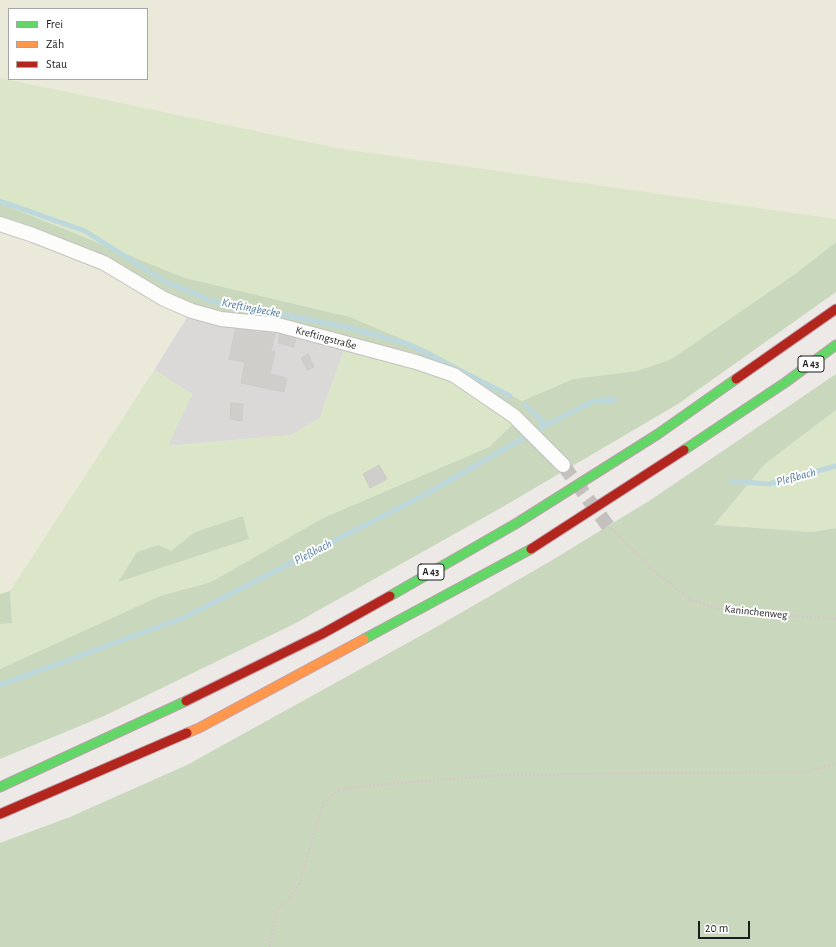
<!DOCTYPE html>
<meta charset="utf-8">
<style>
body{margin:0}
#map{position:relative;width:836px;height:947px;overflow:hidden;background:#ece9e6;font-family:"Alegreya Sans",sans-serif}
canvas{display:block}
.legend{position:absolute;left:8px;top:8px;width:140px;height:72px;box-sizing:border-box;background:#fff;border:1px solid #a5a5a5;margin:0;padding:5px 7px;list-style:none;font-size:12px;color:#1d1d1d}
.legend li{display:flex;align-items:center;gap:8px;height:20px}
.legend b{width:20px;border:1px solid #a5a5a5}
.scale{position:absolute;left:698px;top:921px;width:52px;height:18px;box-sizing:border-box;border:2px solid #1d1d1d;border-top:0;padding-left:5px;font-size:12px;line-height:14px;white-space:nowrap;color:#1d1d1d;-webkit-text-stroke:3px #fff;paint-order:stroke}
</style>
<div id="map">
<canvas width="836" height="947"></canvas>
<ul class="legend">
<li><b style="height:5px;background:#63d668"></b>Frei</li>
<li><b style="height:5px;background:#ff974d"></b>Zäh</li>
<li><b style="height:5px;background:#b3261e"></b>Stau</li>
</ul>
<div class="scale">20 m</div>
</div>
<script>
const context = document.querySelector('canvas').getContext('2d');
context.lineJoin = 'round';
function fill(path, color) {
  context.fillStyle = color;
  context.fill(path, 'evenodd');
}
function poly(rows) {
  const path = new Path2D();
  for (const r of rows) {
    path.moveTo(r[0], r[1]);
    for (let i = 2; i < r.length; i += 2) path.lineTo(r[i], r[i + 1]);
  }
  return path;
}
function trace(path, color, width, dash) {
  context.strokeStyle = color;
  context.lineWidth = width;
  context.lineCap = dash ? 'butt' : 'round';
  context.setLineDash(dash || []);
  context.stroke(path);
}
function label(font, color, halo, rows, align = 'center') {
  context.font = font + ' "Alegreya Sans",sans-serif';
  context.lineWidth = 4;
  context.setLineDash([]);
  context.textBaseline = 'middle';
  context.strokeStyle = halo;
  context.fillStyle = color;
  for (const [text, x, y, turn = 0] of rows) {
    context.save();
    context.translate(x, y);
    context.rotate((+turn || 0) * Math.PI / 180);
    context.textAlign = isNaN(turn) ? turn : align;
    if (halo) context.strokeText(text, 0, 0);
    context.fillText(text, 0, 0);
    context.restore();
  }
}
const residential = poly([
 [189,314,283,331,345,347,320,418,291,435,167,446,192,394,154,370]
]);
const farmland = poly([
 [0,0,836,0,836,219,342,149,0,78],
 [9,9,147,9,147,79,9,79],
 [0,227,85,258,189,314,10,591,0,594]
]);
const grass = poly([
 [0,78,342,149,836,219,836,242,795,274,670,360,636,371,573,379,522,401,428,350,350,317,185,278,0,203],
 [345,347,451,377,514,423,489,447,323,518,211,582,160,596,0,669,0,624,12,623,10,591,154,370,192,394,168,446,291,435,320,418],
 [243,516,249,539,119,581,137,552,171,551,195,532],
 [836,410,836,528,812,532,713,526,765,464]
]);
const forest = poly([
 [0,203,185,278,350,317,428,350,522,401,573,379,636,371,670,360,795,274,836,242,836,292,678,404,499,509,294,624,104,716,0,759,0,669,160,596,211,582,323,518,489,447,514,423,468,378,417,354,275,320,221,316,166,295,0,219],
 [836,374,836,410,765,464,714,525,812,532,836,528,836,947,0,947,0,843,70,817,187,765,431,630,549,562,649,501],
 [243,516,249,539,118,582,137,552,158,545,171,551,195,532],
 [10,591,12,623,0,624,0,594]
]);
const stream = poly([
 [0,201,85,231,166,282,212,301,346,327,408,344,510,396],
 [525,405,546,425],
 [731,481,769,484,836,466],
 [0,685,183,618,426,494,546,425,594,401,615,400]
]);
const building = poly([
 [236,327,261,333,261,331,275,334,271,351,275,352,270,374,287,378,284,392,241,383,245,362,229,359,236,327],
 [280,333,296,337,294,347,278,343,280,333],
 [308,354,314,367,307,370,301,358,308,354],
 [231,403,243,404,242,421,230,419,231,403],
 [379,465,387,479,370,488,363,474,379,465]
]);
const streetTunnel = poly([
 [563,465,608,526]
]);
const path = poly([
 [608,526,660,576,693,601,729,611,836,619],
 [270,947,277,908,289,899,299,884,323,804,337,791,364,786,501,775,805,772,836,764]
]);
const street = poly([
 [0,224,33,235,104,263,164,299,192,311,221,319,278,325,416,362,454,375,514,416,563,465]
]);
const fast = poly([
 [684,450,786,382,836,345],
 [390,596,517,523,658,434,736,379],
 [364,639,531,549],
 [0,787,186,701]
]);
const slow = poly([
 [187,733,199,728,364,639]
]);
const jam = poly([
 [736,379,836,309],
 [531,549,684,450],
 [186,701,322,634,390,596],
 [0,814,187,733]
]);
const shields = [
 [811,364,26],
 [431,572,26]
];
const shieldNames = [
 ["A 43",811,364],
 ["A 43",431,572]
];
const streetNames = [
 ["Kreftingstraße",326,338,15],
 ["Kaninchenweg",756,612,6]
];
const waterNames = [
 ["Kreftingbecke",251,308,11],
 ["Pleßbach",796,477,-15],
 ["Pleßbach",313,552,-27]
];
fill(residential, '#dbd9d7');
fill(farmland, '#ebeada');
fill(grass, '#dae6c7');
fill(forest, '#c9d8bd');
trace(stream, '#bcd8dc', 5);
fill(building, '#d0cecb');
trace(building, '#cfcbc7', 1);
trace(streetTunnel, '#c3c0be', 14, [14, 7]);
trace(street, '#c3c1c0', 16);
trace(fast, '#be9faa', 11);
trace(slow, '#be9faa', 11);
trace(jam, '#be9faa', 11);
trace(path, '#d5c8c6', 2.5, [2, 2]);
trace(street, '#fcfcfb', 14);
trace(fast, '#63d668', 9);
trace(slow, '#ff974d', 9);
trace(jam, '#b3261e', 9);
for (const [x, y, w] of shields) {
  const box = new Path2D();
  box.roundRect(x - w / 2, y - 8, w, 16, 3);
  context.fillStyle = '#fff';
  context.fill(box);
  trace(box, '#1d1d1d', 1);
}
label('bold 10px', '#1d1d1d', null, shieldNames);
label('11px', '#1d1d1d', '#fff', streetNames);
label('italic 12px', '#4e7a9e', '#fff', waterNames);
</script>
